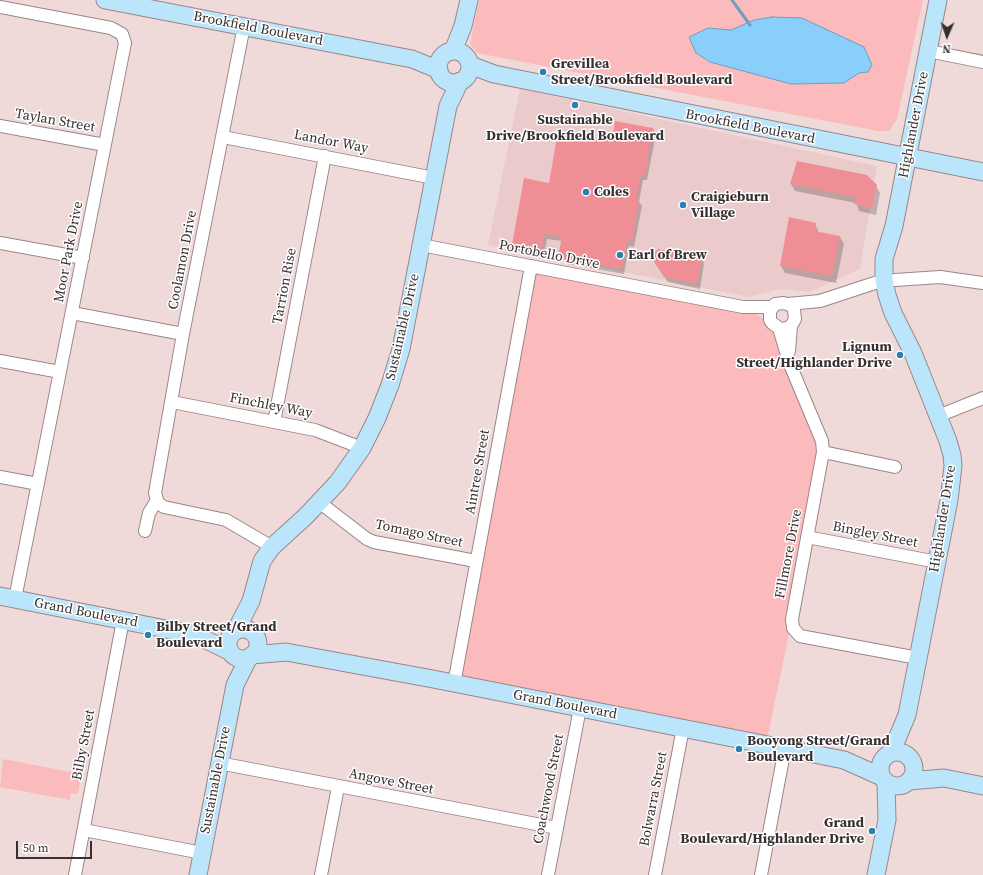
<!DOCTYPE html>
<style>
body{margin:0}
#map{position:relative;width:983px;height:875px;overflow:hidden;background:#f0d9d9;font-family:"Source Serif 4",serif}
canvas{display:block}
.north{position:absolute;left:927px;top:16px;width:40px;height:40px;-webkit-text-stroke:3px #fff;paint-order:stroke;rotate:182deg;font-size:11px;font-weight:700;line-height:16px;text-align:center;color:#382f30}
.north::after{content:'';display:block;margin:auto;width:14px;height:18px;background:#382f30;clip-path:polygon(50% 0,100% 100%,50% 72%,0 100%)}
.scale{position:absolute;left:16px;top:841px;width:76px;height:18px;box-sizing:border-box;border:2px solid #382f30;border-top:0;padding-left:5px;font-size:12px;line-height:14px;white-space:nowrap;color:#382f30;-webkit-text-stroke:3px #fff;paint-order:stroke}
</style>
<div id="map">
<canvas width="983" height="875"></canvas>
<div class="north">N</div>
<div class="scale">50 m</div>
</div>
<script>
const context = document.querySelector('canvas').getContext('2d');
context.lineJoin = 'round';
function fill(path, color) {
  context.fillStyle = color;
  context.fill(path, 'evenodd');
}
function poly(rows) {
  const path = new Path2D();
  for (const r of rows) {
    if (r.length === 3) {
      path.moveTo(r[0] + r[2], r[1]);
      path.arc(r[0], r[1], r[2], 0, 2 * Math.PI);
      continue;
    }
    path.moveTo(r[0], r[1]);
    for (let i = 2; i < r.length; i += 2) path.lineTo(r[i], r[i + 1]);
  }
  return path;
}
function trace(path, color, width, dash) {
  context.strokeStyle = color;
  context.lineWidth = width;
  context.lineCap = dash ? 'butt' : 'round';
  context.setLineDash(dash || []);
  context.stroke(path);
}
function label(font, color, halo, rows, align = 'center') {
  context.font = font + ' "Source Serif 4",serif';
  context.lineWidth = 3;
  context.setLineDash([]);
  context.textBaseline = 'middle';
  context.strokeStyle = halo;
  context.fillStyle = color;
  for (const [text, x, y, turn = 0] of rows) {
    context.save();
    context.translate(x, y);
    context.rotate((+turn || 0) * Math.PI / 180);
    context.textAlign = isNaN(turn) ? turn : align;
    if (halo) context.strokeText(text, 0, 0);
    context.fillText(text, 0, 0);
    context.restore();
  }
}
const built = poly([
 [520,89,877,166,860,269,809,292,781,289,748,297,488,245]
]);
const green = poly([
 [479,0,923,0,897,119,889,131,878,131,477,53,470,44],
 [531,266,743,307,772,323,822,441,792,619,766,745,454,684],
 [3,759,81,774,78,794,71,793,70,800,0,787]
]);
const water = poly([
 [772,17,802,18,864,47,872,65,868,72,859,73,844,83,791,84,710,62,696,53,689,37,708,28,731,30,754,20,772,17]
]);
const shadow = poly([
 [653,129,656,134,647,180,643,180,639,202,642,206,634,247,629,246,624,274,568,264,563,257,562,241,547,239,544,255,516,250,513,245,549,184,612,142],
 [791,184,876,186,880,193,876,215,859,211,856,203,795,191],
 [815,224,819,233,840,237,844,244,836,283,785,273,781,266],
 [701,258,704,263,700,289,668,282,655,263]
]);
const stream = poly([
 [732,0,750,25]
]);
const building = poly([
 [615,121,653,128,645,176,641,175,636,199,639,200,632,242,627,242,622,269,564,259,559,252,562,237,544,234,541,251,512,245,524,178,549,183,558,131,612,141],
 [797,161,867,175,877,185,872,208,854,204,856,197,790,184],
 [789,217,816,223,814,231,840,236,832,276,780,266],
 [658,249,702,257,697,284,664,277,651,257]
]);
const street = poly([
 [0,7,111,28,122,34,125,43,15,599],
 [244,26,183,334,155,493,158,503,164,507,226,520,272,547],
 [928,51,983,62],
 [0,126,105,145],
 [223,137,434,178],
 [0,243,83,258],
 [421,245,743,307,772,307],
 [895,280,940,277,983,283],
 [788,304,820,301,884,280],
 [72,313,183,334],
 [779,328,789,362,822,441,823,452,792,619,793,628,800,636,918,658],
 [789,351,791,326,795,319,794,310,792,306,784,303,775,304,770,311,770,320,772,323,779,328,783,329,791,326],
 [0,361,60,372],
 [172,402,315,430,362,448],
 [938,416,983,398],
 [274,422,325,156],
 [823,452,895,467],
 [0,477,38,484],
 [319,502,367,539,374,542,476,561],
 [145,531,149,513,157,500],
 [807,537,937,562],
 [454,684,531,266],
 [219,763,557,828],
 [84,830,202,853],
 [75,875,123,620],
 [321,875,338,787],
 [548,875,580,708],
 [655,875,683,728],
 [761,875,785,748]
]);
const secondary = poly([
 [105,0,412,59,439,70],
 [453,51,463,26,469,0],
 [454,67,16],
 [470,65,494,74,983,172],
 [0,596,196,635,229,651],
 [243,644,15],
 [236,630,251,601,262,561,272,547,306,516,338,482,362,448,377,418,390,385,401,349,448,106,460,81],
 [252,655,286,652,433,679,844,760,882,777],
 [897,769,17],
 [891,753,907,715,949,500,953,466,952,455,948,441,913,353,893,313,887,295,884,280,884,259,894,226,938,0],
 [909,781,944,778,983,786],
 [198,875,235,685,249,657],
 [876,875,887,820,886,782]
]);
const markers = [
 [543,72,4,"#2c7faf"],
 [575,105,4,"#2c7faf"],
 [586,192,4,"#2c7faf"],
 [683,205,4,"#2c7faf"],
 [620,255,4,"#2c7faf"],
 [900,355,4,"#2c7faf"],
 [148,635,4,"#2c7faf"],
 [739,749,4,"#2c7faf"],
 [872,831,4,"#2c7faf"]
];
const streetNames = [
 ["Brookfield Boulevard",258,29,11],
 ["Taylan Street",55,121,10],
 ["Highlander Drive",914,125,-79],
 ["Brookfield Boulevard",750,127,11],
 ["Landor Way",331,142,11],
 ["Moor Park Drive",69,252,-79],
 ["Portobello Drive",549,255,11],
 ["Coolamon Drive",183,260,-79],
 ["Tarrion Rise",285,286,-79],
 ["Sustainable Drive",403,327,-77],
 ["Finchley Way",271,406,11],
 ["Aintree Street",478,472,-80],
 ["Highlander Drive",943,519,-81],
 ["Tomago Street",419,534,12],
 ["Bingley Street",875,535,11],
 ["Fillmore Drive",789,554,-79],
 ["Grand Boulevard",86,613,11],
 ["Grand Boulevard",565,705,11],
 ["Bilby Street",84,745,-79],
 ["Sustainable Drive",216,780,-79],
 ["Angove Street",391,782,11],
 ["Coachwood Street",549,789,-79],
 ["Bolwarra Street",654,799,-79]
];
const poiNames = [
 ["Grevillea",551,64],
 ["Street/Brookfield Boulevard",551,80],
 ["Sustainable",575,120,"center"],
 ["Drive/Brookfield Boulevard",575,136,"center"],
 ["Coles",594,192],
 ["Craigieburn",691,197],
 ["Village",691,213],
 ["Earl of Brew",628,255],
 ["Lignum",892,347,"right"],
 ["Street/Highlander Drive",892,363,"right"],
 ["Bilby Street/Grand",156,627],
 ["Boulevard",156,643],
 ["Booyong Street/Grand",747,741],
 ["Boulevard",747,757],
 ["Grand",864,823,"right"],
 ["Boulevard/Highlander Drive",864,839,"right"]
];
fill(built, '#eacacb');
fill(green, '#fbbbbd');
fill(water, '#8acefb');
trace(water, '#719ebe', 1);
fill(shadow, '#0003');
trace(stream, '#719ebe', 3);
fill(building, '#ef8f95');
trace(street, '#9b8687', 14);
trace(secondary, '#9b8687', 19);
trace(street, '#fff', 12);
trace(secondary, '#bbe5fa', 17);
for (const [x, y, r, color] of markers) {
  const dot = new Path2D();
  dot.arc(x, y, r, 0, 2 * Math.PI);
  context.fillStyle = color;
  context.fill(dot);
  trace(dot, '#fff', 1.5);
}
label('14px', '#382f30', '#fff', streetNames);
label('bold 14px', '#382f30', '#fff', poiNames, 'left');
</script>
